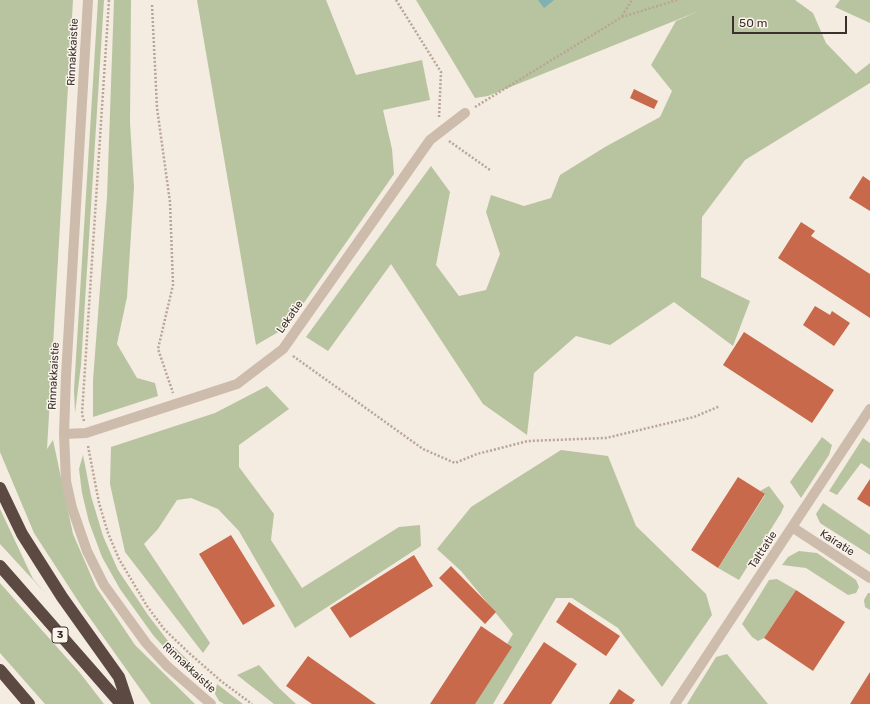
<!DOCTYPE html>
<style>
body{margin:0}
#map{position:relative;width:870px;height:704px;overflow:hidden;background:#f4ebe1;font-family:Rubik,sans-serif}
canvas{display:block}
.scale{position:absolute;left:732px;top:16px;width:115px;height:18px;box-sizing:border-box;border:2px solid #3b302b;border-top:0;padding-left:5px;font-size:12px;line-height:14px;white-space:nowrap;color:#3b302b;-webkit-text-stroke:3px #fbf5ee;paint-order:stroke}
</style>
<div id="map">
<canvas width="870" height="704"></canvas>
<div class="scale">50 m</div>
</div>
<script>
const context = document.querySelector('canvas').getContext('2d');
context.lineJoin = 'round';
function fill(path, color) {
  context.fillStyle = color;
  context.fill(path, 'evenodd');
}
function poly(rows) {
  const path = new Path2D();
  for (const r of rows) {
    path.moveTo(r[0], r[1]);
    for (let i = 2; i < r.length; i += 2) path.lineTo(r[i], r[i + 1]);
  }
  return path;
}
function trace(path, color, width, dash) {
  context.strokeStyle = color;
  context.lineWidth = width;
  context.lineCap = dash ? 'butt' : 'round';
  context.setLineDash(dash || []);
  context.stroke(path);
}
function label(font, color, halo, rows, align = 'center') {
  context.font = font + ' Rubik,sans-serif';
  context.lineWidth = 3;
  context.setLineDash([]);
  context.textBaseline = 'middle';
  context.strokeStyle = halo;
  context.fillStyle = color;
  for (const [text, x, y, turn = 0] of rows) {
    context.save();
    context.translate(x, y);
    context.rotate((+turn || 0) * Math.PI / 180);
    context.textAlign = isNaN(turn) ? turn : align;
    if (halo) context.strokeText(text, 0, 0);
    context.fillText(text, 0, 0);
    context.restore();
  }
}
const green = poly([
 [0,0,73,0,47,449,53,440,73,534,96,587,135,645,195,704,151,704,82,607,34,533,0,452],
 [98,0,104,0,81,365,75,413,74,390],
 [114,0,131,0,130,123,134,187,127,297,117,344,137,378,155,383,158,396,93,417,93,380,107,197],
 [197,0,326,0,356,75,422,60,430,100,383,110,392,149,394,174,287,327,256,345],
 [416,0,795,0,813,13,826,43,856,74,870,63,870,83,745,160,702,217,701,277,750,301,733,346,674,302,610,345,576,336,534,373,527,435,483,404,391,264,328,351,306,337,431,166,450,192,436,265,459,296,486,290,500,254,486,212,491,195,524,206,551,198,560,175,605,147,660,117,672,91,651,65,676,21,699,11,488,96,475,98],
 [840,0,870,0,870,23,835,7],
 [267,386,289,409,239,445,239,467,274,514,271,540,302,588,399,527,420,525,421,546,295,628,239,531,218,509,191,498,177,500,158,529,144,544,210,643,203,653,125,552,110,484,111,447,215,413],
 [822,437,832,445,829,455,801,498,790,482],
 [863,438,870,443,870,469,861,463,837,495,829,491],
 [561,450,608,456,636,526,706,594,712,615,662,687,618,628,572,598,556,598,493,704,471,704,513,634,461,571,437,549,471,507],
 [83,455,91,496,103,536,118,570,148,615,168,641,196,668,188,670,172,656,153,635,120,589,102,557,89,522,82,493,79,469],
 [769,486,784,506,781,513,739,580,718,568,765,495,760,491],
 [823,503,870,535,870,555,820,523,816,514],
 [0,509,33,579,47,595,0,544],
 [799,551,817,553,856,580,859,587,856,593,848,595,806,568,782,565,788,557],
 [777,579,796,590,764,638,758,641,752,637,742,624,769,580],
 [0,583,80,673,104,704,45,704,0,653],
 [868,593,870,593,870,610,865,607,864,600],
 [727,654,768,704,687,704,716,657],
 [259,665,279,688,296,704,274,704,237,675],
 [217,684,243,704,224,704,219,701,215,694]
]);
const water = poly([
 [538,0,554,0,544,8]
]);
const building = poly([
 [634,89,658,101,654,109,630,98],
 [863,176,870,181,870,211,849,198],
 [801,222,815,231,811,236,870,274,870,318,778,258],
 [815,306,830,315,832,311,850,323,834,346,803,325],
 [744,332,834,390,812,423,723,365],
 [738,477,765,494,718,568,691,550],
 [870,479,870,507,857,499],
 [231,535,275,606,243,625,199,554],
 [414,555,433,586,350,638,330,608],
 [451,566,496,612,485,624,439,578],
 [796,590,845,622,813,671,764,638],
 [569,602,620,636,606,656,556,622],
 [481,626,512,647,475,704,430,704],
 [544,642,577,664,551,704,503,704],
 [308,656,376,704,312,704,286,686],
 [870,672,870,704,850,704],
 [619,689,635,700,632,704,609,704]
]);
const path = poly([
 [396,0,441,72,439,118],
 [152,5,157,108,170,202,173,285,158,349,173,393],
 [622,16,632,0],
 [475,107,622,17,677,0],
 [449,141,490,170],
 [293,356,423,449,455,463,477,454,528,441,606,438,694,417,720,406],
 [84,421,82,414,109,0],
 [88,446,99,503,108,533,119,559,147,606,164,629,189,653,221,681,252,704]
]);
const minor = poly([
 [64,434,86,433,237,384,283,349,430,140,465,113],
 [792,527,870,578],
 [675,704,870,409]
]);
const tertiary = poly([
 [88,0,66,376,64,434,66,481,72,508,87,551,104,585,146,643,167,666,211,704]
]);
const motorway = poly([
 [0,488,22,534,62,597,119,677,128,704],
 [0,566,121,704],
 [0,670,29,704]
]);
const shields = [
 [60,635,16]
];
const shieldNames = [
 ["3",60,635]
];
const streetNames = [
 ["Rinnakkaistie",73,52,-87],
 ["Lekatie",290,317,-55],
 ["Rinnakkaistie",54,376,-87],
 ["Kairatie",837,543,33],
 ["Talttatie",763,550,-57],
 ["Rinnakkaistie",189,668,43]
];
fill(green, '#b8c4a0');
fill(water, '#7fb0b2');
fill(building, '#c8694b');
trace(path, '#b9a596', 2.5, [2, 2]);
trace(minor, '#cdbbac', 10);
trace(tertiary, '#cdbbac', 10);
trace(motorway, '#5c4a42', 12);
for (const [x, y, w] of shields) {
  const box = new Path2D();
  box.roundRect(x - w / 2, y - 8, w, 16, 3);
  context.fillStyle = '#fbf5ee';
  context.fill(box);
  trace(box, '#3b302b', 1);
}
label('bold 10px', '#3b302b', null, shieldNames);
label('11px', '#3b302b', '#fbf5ee', streetNames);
</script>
